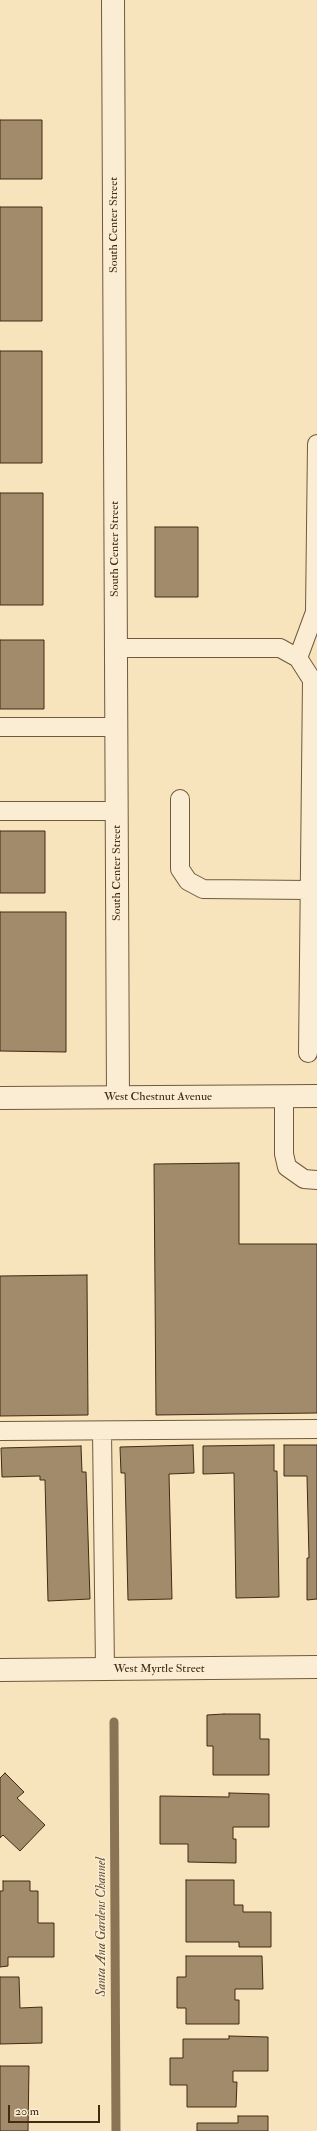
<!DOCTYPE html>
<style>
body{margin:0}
#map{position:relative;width:317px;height:2131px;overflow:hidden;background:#f8e4bc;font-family:"IM FELL Double Pica",serif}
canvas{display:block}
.scale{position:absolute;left:8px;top:2105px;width:92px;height:18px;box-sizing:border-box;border:2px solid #422b12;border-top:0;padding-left:5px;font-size:12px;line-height:14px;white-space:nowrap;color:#422b12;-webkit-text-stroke:3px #faedd3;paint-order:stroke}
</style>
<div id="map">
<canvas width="317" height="2131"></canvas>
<div class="scale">20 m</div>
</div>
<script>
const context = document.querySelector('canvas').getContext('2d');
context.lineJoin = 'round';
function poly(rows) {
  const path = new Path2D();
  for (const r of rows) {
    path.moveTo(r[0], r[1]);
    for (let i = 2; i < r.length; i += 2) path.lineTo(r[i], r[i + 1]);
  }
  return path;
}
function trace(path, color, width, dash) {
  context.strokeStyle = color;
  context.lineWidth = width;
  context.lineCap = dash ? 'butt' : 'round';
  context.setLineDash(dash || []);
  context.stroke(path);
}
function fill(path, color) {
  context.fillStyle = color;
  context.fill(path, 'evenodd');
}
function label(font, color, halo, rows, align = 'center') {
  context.font = font + ' "IM FELL Double Pica",serif';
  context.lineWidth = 3;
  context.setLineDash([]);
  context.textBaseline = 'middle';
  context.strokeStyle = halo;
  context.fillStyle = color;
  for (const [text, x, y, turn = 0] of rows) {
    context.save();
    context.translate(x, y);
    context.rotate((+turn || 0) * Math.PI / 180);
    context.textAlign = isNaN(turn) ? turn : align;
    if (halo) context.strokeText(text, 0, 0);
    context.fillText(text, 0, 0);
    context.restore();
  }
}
const stream = poly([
 [114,1722,116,2131]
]);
const building = poly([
 [0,120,42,120,42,179,0,179,0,120],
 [0,207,42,207,42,321,0,321,0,207],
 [0,351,42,351,42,463,0,463,0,351],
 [0,493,43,493,43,605,0,605,0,493],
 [155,527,198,527,198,597,155,597,155,527],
 [0,640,44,640,44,709,0,709,0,640],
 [0,831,45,831,45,893,0,893,0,831],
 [0,912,66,912,66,1052,0,1051,0,912],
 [239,1163,239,1244,317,1244,317,1413,156,1415,154,1164,239,1163],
 [87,1275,88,1415,0,1416,0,1276,87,1275],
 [193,1445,194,1473,169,1474,172,1599,128,1600,125,1473,121,1473,120,1447,193,1445],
 [274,1445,274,1471,277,1471,279,1597,236,1598,234,1473,203,1474,203,1446,274,1445],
 [284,1445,317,1445,317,1599,307,1600,307,1558,309,1558,307,1476,284,1476,284,1445],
 [81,1446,82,1472,86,1472,90,1599,48,1601,45,1480,40,1480,40,1476,2,1477,1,1448,81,1446],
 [224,1714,260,1714,260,1739,269,1739,269,1775,213,1775,213,1746,207,1746,207,1715,224,1714],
 [5,1773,24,1792,17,1798,45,1825,20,1851,3,1835,0,1838,0,1778,5,1773],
 [229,1793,269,1794,269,1827,233,1827,233,1839,236,1839,236,1863,188,1862,188,1844,160,1844,160,1796,229,1797,229,1793],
 [186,1880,234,1880,234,1905,243,1905,243,1912,271,1912,271,1947,239,1947,239,1942,186,1942,186,1880],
 [3,1881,30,1881,30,1891,38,1891,38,1923,54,1923,54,1957,8,1957,8,1966,0,1967,0,1891,3,1891,3,1881],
 [186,1956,262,1956,263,1989,235,1989,235,2000,239,2000,239,2024,186,2024,186,2008,177,2008,177,1977,186,1977,186,1956],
 [0,1977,19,1977,20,2008,42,2007,42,2043,0,2044,0,1977],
 [229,2036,268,2037,268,2071,233,2071,233,2082,237,2082,236,2107,187,2107,187,2085,170,2085,170,2058,183,2058,183,2039,229,2039,229,2036],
 [0,2066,29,2066,28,2131,0,2131,0,2066],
 [238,2116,268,2116,268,2131,197,2131,197,2123,238,2123,238,2116]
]);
const service = poly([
 [116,648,280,648,298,658,312,680,308,1053],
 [298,658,315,612,317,444],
 [0,727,117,727],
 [180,799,180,869,188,881,203,889,310,890],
 [0,811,117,811],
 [284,1096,284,1154,287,1167,304,1179,317,1180],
 [0,1431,317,1429],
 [102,1431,105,1669]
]);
const minor = poly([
 [113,0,118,1097],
 [0,1670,317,1667]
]);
const tertiary = poly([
 [0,1098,317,1096]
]);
const streetNames = [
 ["South Center Street",114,225,-90],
 ["South Center Street",115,549,-90],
 ["South Center Street",117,873,-90],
 ["West Chestnut Avenue",158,1097],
 ["West Myrtle Street",159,1669]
];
const waterNames = [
 ["Santa Ana Gardens Channel",102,1927,-90]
];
trace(stream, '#8a7455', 9);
fill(building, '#a18b6a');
trace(building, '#422b12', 1);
trace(service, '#70593c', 20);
trace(minor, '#70593c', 24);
trace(tertiary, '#70593c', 24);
trace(service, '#faedd3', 18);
trace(minor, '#faedd3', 22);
trace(tertiary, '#faedd3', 22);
label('12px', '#422b12', '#faedd3', streetNames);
label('italic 13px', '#665034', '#faedd3', waterNames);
</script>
